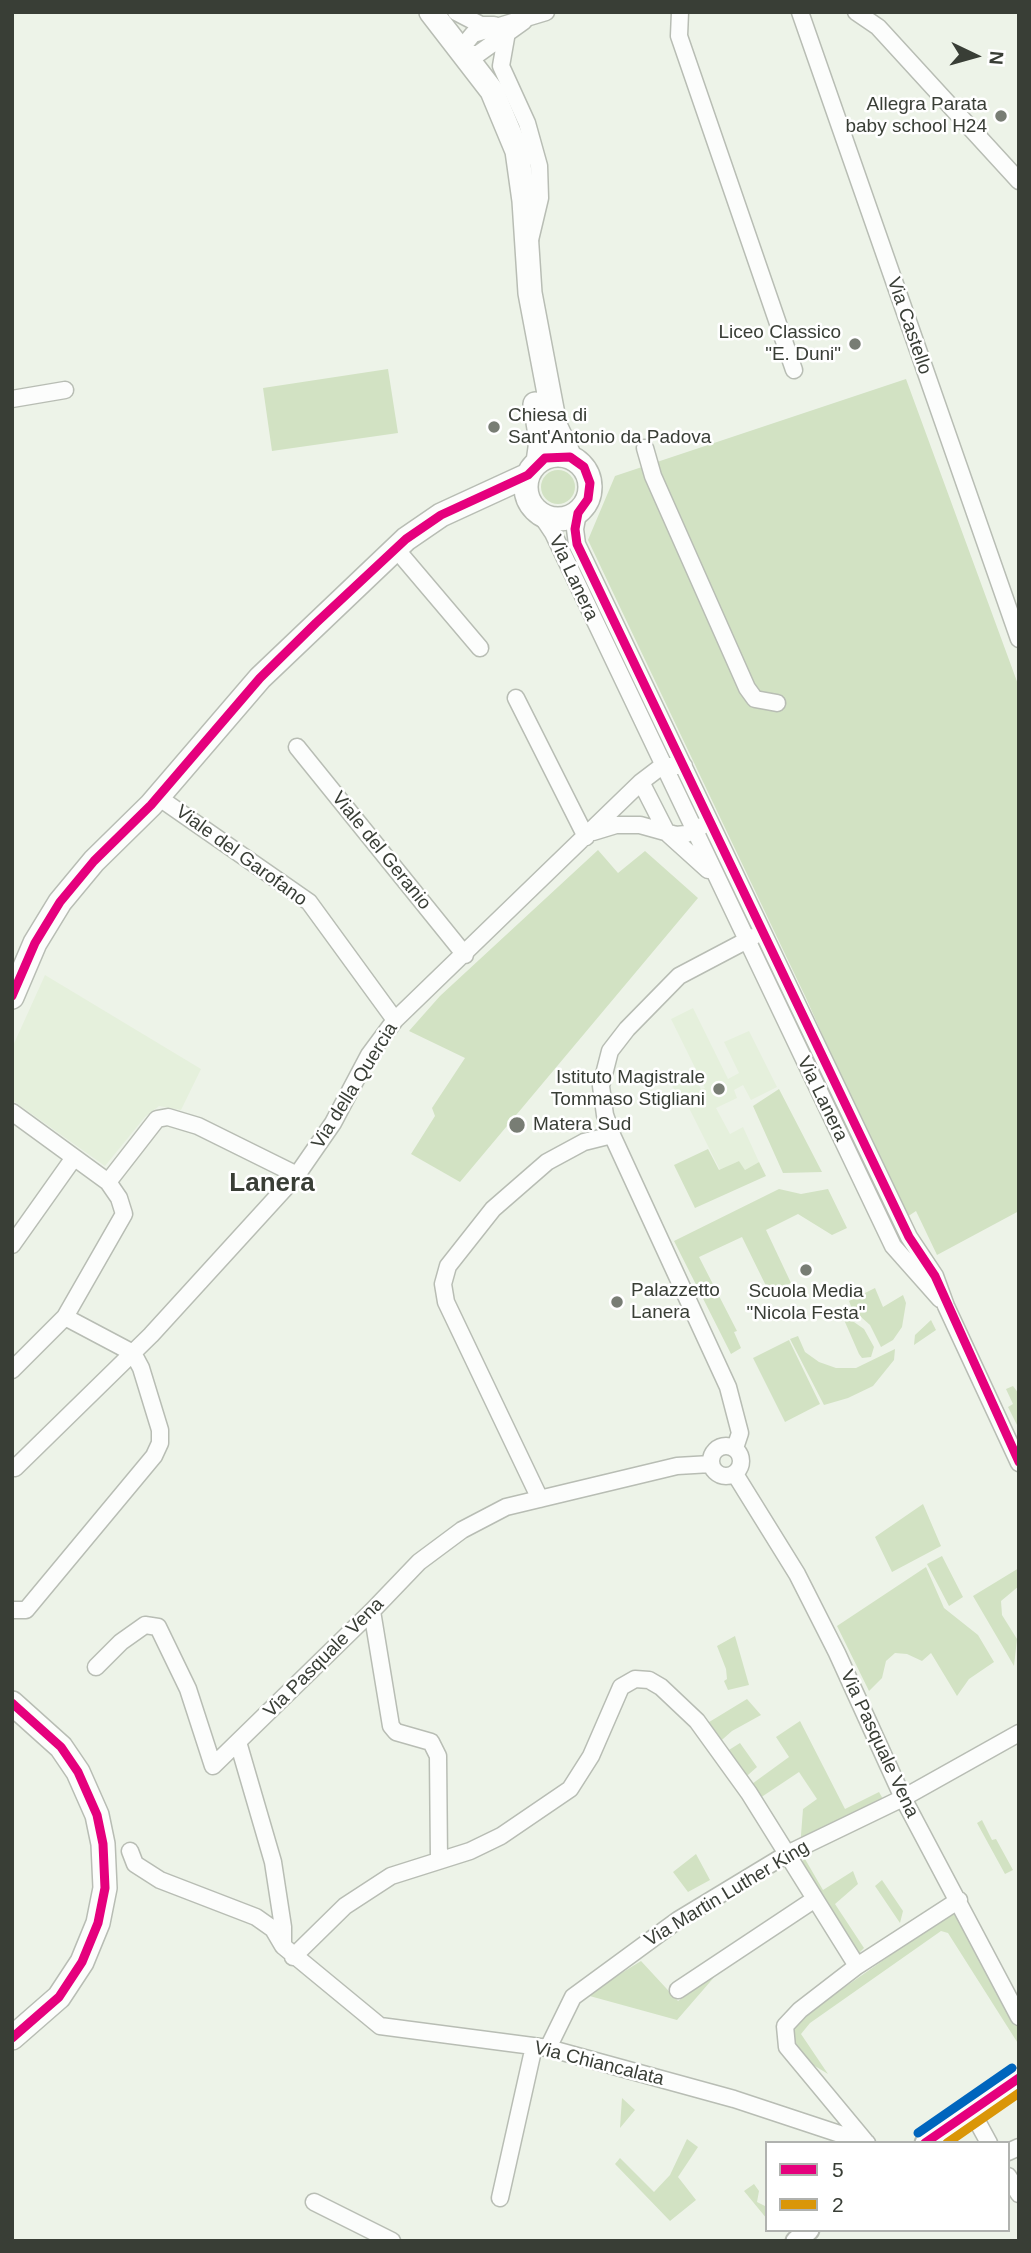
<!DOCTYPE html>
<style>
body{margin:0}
#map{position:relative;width:1031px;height:2253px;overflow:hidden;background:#edf3e8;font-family:Arial,sans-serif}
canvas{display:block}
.frame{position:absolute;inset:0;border:14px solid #393e36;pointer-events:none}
.legend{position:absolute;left:765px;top:2141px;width:245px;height:91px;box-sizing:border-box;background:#fff;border:2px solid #b0b2af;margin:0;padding:9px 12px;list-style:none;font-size:21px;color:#393e36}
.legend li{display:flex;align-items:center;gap:14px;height:35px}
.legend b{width:35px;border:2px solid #b0b2af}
.north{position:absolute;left:940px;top:21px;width:70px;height:70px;-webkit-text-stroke:5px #fff;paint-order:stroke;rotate:95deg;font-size:19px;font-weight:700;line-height:28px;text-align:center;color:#393e36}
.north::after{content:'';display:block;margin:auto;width:24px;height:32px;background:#393e36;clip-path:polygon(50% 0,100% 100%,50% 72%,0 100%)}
</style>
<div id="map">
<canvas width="1031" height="2253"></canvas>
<div class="frame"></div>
<ul class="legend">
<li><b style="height:9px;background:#e5007d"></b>5</li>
<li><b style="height:9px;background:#da9608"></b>2</li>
</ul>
<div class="north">N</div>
</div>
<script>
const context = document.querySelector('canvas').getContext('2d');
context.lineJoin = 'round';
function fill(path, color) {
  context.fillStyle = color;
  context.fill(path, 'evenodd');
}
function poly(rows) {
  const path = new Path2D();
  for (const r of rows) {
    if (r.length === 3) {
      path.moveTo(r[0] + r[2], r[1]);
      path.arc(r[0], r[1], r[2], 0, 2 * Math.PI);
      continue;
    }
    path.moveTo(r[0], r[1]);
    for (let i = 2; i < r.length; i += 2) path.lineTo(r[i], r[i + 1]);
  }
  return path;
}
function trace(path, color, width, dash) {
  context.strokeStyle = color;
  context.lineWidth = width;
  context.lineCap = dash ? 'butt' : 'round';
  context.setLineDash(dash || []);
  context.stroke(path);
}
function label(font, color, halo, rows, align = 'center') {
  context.font = font + ' Arial,sans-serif';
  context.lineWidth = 5;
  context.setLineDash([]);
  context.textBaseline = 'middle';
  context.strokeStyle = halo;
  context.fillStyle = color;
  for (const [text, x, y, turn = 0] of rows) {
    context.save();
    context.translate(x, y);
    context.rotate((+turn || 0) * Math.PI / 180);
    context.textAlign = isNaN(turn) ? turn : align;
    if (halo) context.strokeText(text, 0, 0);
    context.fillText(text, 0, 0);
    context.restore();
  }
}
const built = poly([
 [45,975,201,1069,181,1110,159,1106,145,1117,105,1166,12,1100,12,1048],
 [693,1008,728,1079,739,1073,724,1042,749,1031,777,1087,751,1100,743,1085,734,1090,737,1098,716,1108,730,1134,743,1127,759,1162,745,1170,739,1161,720,1170,685,1100,680,1102,671,1083,692,1072,701,1089,705,1088,671,1019]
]);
const green = poly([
 [388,369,398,433,272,451,263,388],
 [906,379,1019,687,1019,1211,937,1255,916,1211,904,1219,806,998,588,540,615,476],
 [558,487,17],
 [598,850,618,873,645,851,698,898,460,1182,411,1154,435,1116,432,1108,465,1058,409,1031,440,996],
 [779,1089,822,1172,783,1173,753,1106],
 [708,1149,719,1170,739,1161,745,1170,759,1162,766,1176,695,1208,674,1165],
 [779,1189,801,1194,828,1189,847,1228,832,1235,798,1214,766,1230,791,1283,770,1294,742,1237,699,1257,737,1331,734,1332,741,1348,731,1354,674,1241],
 [875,1288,883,1307,903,1295,906,1303,902,1327,893,1340,881,1347,870,1325,852,1309,849,1301],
 [841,1313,864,1329,874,1347,871,1357,862,1358,859,1354],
 [931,1320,936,1330,914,1345,915,1335],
 [798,1336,805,1352,819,1362,836,1368,856,1368,895,1349,894,1360,873,1386,848,1398,824,1405,790,1339],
 [789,1340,820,1404,785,1422,753,1358],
 [1013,1386,1019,1394,1019,1429,1008,1407,1013,1404,1006,1389],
 [923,1504,941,1546,892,1572,875,1537],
 [942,1556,963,1597,949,1606,927,1564],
 [926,1567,944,1608,978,1635,994,1662,969,1679,957,1696,931,1653,922,1661,907,1654,895,1653,886,1661,882,1678,869,1691,837,1626],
 [1019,1568,1019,1586,1001,1601,1002,1615,1017,1639,1014,1666,973,1596],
 [735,1636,749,1685,728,1690,724,1681,727,1679,726,1669,717,1646],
 [747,1699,761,1715,732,1731,715,1746,701,1727],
 [800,1721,845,1809,879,1792,887,1806,800,1848,803,1809,817,1799,799,1772,760,1798,779,1826,774,1834,745,1789,789,1757,776,1737],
 [740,1743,757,1767,740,1782,721,1755],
 [982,1820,992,1840,996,1839,1013,1870,1005,1874,977,1823],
 [696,1854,710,1880,688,1892,673,1872],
 [805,1859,823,1890,853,1871,858,1884,835,1904,864,1948,853,1959,794,1867],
 [882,1880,903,1911,900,1923,875,1886],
 [955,1910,1019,2029,1019,2045,948,1933,941,1931,810,2023,801,2034,828,2074,797,2055,791,2034,795,2022],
 [641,1961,678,2001,716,1975,677,2020,586,1995],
 [622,2098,635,2110,620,2128],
 [687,2139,698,2147,678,2177,696,2200,670,2221,615,2164,620,2158,654,2192,670,2175],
 [754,2184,759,2191,757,2202,767,2207,767,2219,744,2191]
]);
const minor = poly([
 [456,12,481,25,494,25],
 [680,12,679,36,794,370],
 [800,12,1019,639],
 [856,12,878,27,1019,181],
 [524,21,478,54,463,54,464,45,473,34,546,12],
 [507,32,501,66,527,123,539,166,540,198,530,240],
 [12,399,65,390],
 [645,448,653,476,747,688,755,699,777,703],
 [578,513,575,529,577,544,909,1237,935,1276,946,1306,1019,1463],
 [541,515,553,533,893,1246,940,1299],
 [396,549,480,648],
 [516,698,586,837],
 [297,747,465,955],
 [641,782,667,833,708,870],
 [158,797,309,902,395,1020],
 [593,832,616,825,640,825,676,835,686,834,702,826],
 [12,1112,108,1182,119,1198,124,1214,65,1317,12,1370],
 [108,1182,157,1119,168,1117,198,1126,297,1175],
 [12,1245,73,1159],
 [726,1461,15],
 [735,1448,740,1433,728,1387,612,1135,605,1115,601,1086,610,1051,627,1029,679,976,753,937],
 [12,1466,15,1468,151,1335,297,1175,333,1123,369,1055,395,1020,641,782,662,766,684,766],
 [735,1474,797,1574,837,1653,903,1798,1019,2017],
 [540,1499,446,1302,443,1284,448,1266,493,1209,547,1162,584,1142,612,1135],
 [12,1610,26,1610,154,1456,160,1443,160,1430,141,1368,133,1353,65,1317],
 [372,1611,391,1726,396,1732,431,1742,438,1756,439,1860],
 [96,1667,121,1642,145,1625,158,1627,188,1689,213,1766,372,1611,419,1562,462,1530,506,1507,677,1466,711,1464],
 [238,1742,273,1862,283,1927,283,1946,380,2026,548,2048,734,2099,867,2143],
 [130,1851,135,1864,160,1880,256,1917,273,1929,283,1946],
 [293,1957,345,1906,391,1876,470,1851,501,1836,570,1789,591,1756,621,1687,635,1679,649,1680,661,1687,697,1721,749,1793,857,1966],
 [678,1990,815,1899],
 [548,2048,573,1997,678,1920,787,1854,903,1798,1019,1733],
 [971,2110,989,2143],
 [865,2141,787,2047,785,2026,800,2010,857,1966,959,1900],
 [1008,2152,1019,2147],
 [1008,2176,1019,2194],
 [500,2198,534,2046],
 [314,2202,392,2241]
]);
const tertiary = poly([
 [925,2143,1019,2078],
 [796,2241,809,2230]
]);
const secondary = poly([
 [431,12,492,91,517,151,524,201,530,293,555,425,570,457],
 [535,404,541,441,538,462],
 [558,487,32],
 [12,997,35,943,60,902,94,861,151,805,260,678,406,539,441,515,528,475],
 [12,1703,61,1747,78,1772,97,1815,103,1844,105,1888,98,1923,82,1962,59,1997,12,2038]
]);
const bus1 = poly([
 [12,996,35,943,60,902,94,861,151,805,260,678,316,623,406,539,441,515,528,475,545,458,570,457,584,467,590,483,588,499,578,513,575,529,577,544,909,1237,935,1276,1019,1462],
 [12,1703,61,1747,78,1772,97,1815,103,1844,105,1888,98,1923,82,1962,59,1997,12,2038],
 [925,2143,1019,2078]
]);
const bus2 = poly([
 [947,2143,1019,2093]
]);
const bus3 = poly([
 [918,2133,1012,2068]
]);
const markers = [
 [1001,116,7,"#787d74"],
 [855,344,7,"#787d74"],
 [494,427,7,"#787d74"],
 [719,1089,7,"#787d74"],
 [517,1125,9,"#787d74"],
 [806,1270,7,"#787d74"],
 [617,1302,7,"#787d74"]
];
const poiNames = [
 ["Allegra Parata",987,105],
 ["baby school H24",987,127],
 ["Liceo Classico",841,333],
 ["\"E. Duni\"",841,355],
 ["Chiesa di",508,416,"left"],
 ["Sant'Antonio da Padova",508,438,"left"],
 ["Istituto Magistrale",705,1078],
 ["Tommaso Stigliani",705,1100],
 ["Matera Sud",533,1125,"left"],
 ["Palazzetto",631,1291,"left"],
 ["Lanera",631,1313,"left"],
 ["Scuola Media",806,1292,"center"],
 ["\"Nicola Festa\"",806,1314,"center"]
];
const streetNames = [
 ["Via Castello",909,326,71],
 ["Via Lanera",573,578,65],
 ["Viale del Geranio",381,851,51],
 ["Viale del Garofano",241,856,36],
 ["Via della Quercia",355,1086,-58],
 ["Via Lanera",822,1099,64],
 ["Via Pasquale Vena",324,1658,-45],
 ["Via Pasquale Vena",879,1744,65],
 ["Via Martin Luther King",727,1894,-31],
 ["Via Chiancalata",599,2064,14]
];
const districtNames = [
 ["Lanera",272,1184]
];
fill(built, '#e5f0dc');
fill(green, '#d2e2c3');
trace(minor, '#b8bdb4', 19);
trace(tertiary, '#b8bdb4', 23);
trace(secondary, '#b8bdb4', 26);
trace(minor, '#fcfdfc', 16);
trace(tertiary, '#fcfdfc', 19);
trace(secondary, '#fcfdfc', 23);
trace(bus1, '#e5007d', 9);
trace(bus2, '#da9608', 9);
trace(bus3, '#0065bd', 9);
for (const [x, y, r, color] of markers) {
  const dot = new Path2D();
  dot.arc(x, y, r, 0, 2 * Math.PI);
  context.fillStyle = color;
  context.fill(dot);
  trace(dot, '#fff', 2.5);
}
label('19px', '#393e36', '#fff', poiNames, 'right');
label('19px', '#393e36', '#fff', streetNames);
label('bold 26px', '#393e36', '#fff', districtNames);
</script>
